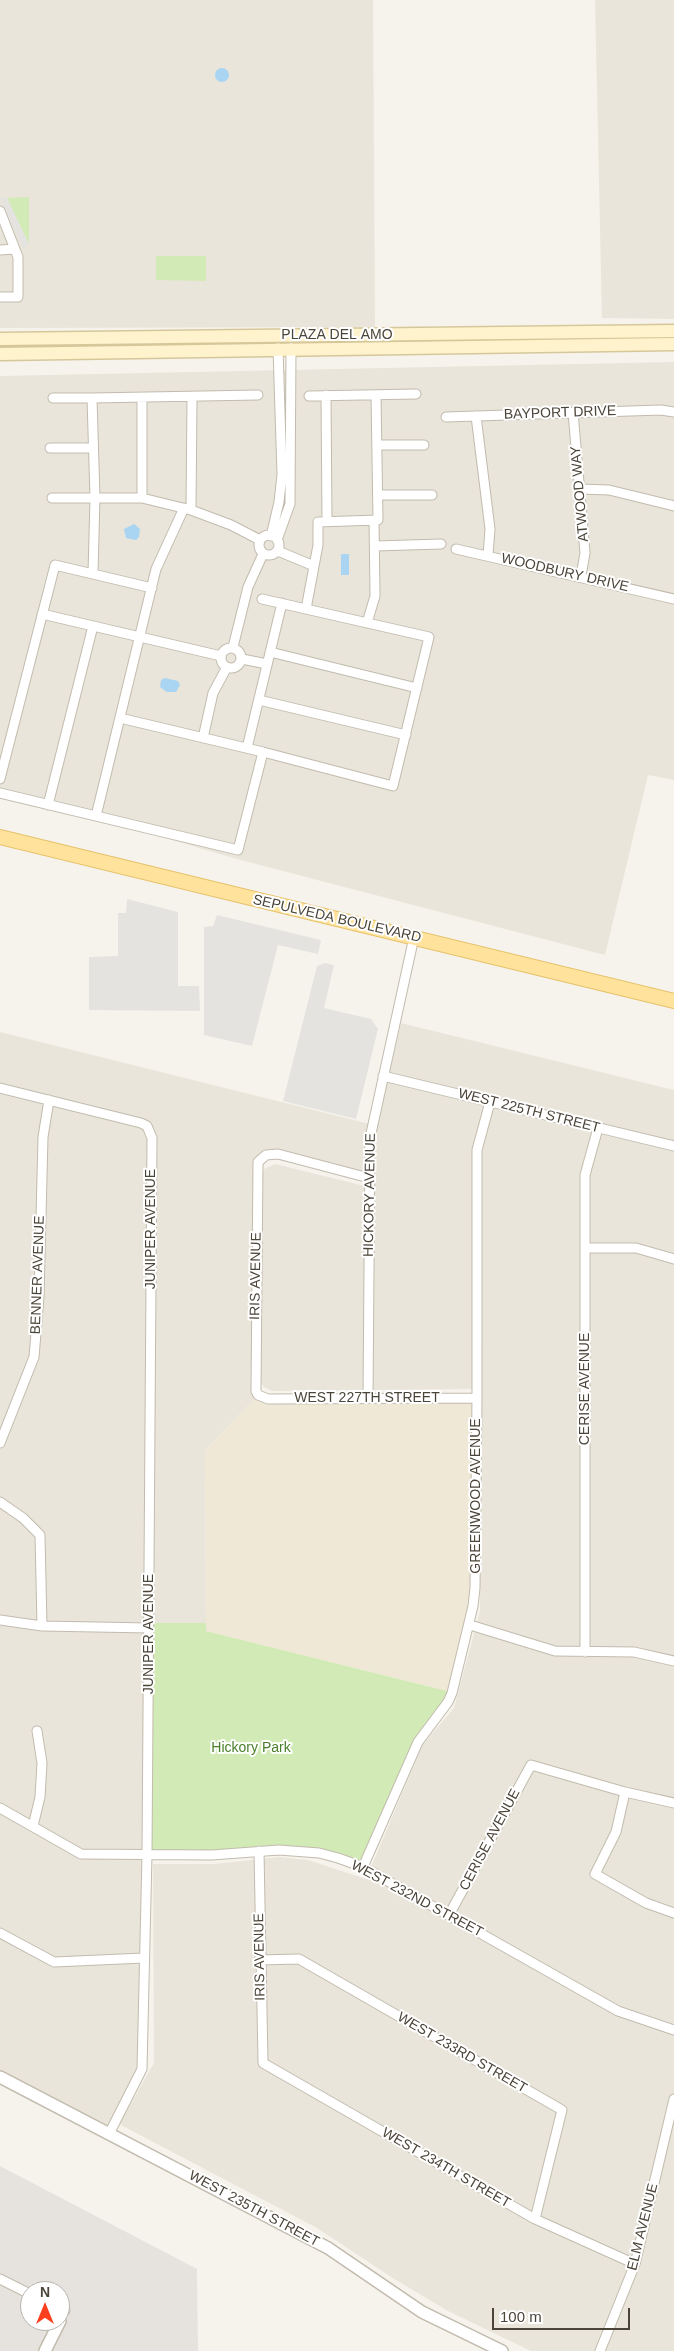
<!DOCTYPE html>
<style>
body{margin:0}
#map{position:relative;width:674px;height:2351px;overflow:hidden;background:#f6f3ec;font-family:Helvetica,sans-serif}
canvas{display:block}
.north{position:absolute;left:20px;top:2281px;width:50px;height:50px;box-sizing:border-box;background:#fff;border:1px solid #b7b4b0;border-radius:50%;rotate:0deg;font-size:14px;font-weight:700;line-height:20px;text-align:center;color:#4b4439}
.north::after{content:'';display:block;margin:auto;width:18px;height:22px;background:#fc3f1d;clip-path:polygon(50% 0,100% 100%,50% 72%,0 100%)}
.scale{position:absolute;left:492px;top:2308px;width:138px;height:22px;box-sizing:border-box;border:2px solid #4b4439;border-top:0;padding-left:6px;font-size:15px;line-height:18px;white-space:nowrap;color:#4b4439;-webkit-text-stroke:4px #fff;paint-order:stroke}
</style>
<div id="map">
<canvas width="674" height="2351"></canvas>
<div class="north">N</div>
<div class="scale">100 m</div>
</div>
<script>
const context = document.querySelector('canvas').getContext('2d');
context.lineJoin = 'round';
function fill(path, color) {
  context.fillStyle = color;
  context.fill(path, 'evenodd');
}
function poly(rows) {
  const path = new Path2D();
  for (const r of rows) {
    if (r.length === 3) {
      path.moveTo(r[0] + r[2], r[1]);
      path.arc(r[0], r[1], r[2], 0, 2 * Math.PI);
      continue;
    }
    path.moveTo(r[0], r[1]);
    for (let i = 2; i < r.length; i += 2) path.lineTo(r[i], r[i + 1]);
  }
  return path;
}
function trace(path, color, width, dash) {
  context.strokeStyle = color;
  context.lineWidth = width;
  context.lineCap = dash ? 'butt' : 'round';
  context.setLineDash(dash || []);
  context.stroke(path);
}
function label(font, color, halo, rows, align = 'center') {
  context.font = font + ' Helvetica,sans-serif';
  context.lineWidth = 4;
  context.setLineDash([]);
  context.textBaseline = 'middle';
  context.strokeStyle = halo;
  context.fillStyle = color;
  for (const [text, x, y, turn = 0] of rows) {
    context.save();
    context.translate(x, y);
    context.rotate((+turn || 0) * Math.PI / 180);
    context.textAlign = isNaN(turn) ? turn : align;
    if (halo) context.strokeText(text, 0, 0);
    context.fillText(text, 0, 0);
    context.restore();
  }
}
const residential = poly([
 [0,0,373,0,375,327,0,328],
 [595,0,674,0,674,319,602,318],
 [674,362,674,780,648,775,605,955,237,859,0,790,0,376],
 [401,1023,674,1090,674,2351,531,2351,448,2311,391,2277,317,2228,119,2124,154,2063,153,1864,214,1864,279,1857,308,1860,366,1879,423,1744,454,1708,480,1611,481,1389,272,1391,264,1387,260,1381,262,1175,264,1169,275,1164,373,1188,373,1145],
 [0,1032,370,1124,368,1177,294,1159,261,1158,258,1395,205,1451,206,1623,150,1623,152,1147,147,1126,149,1628,142,2069,109,2134,0,2075]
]);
const industrial = poly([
 [0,2166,197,2269,198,2351,0,2351],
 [30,2291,60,2291,60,2321,30,2321]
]);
const education = poly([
 [258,1395,475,1400,474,1589,451,1692,206,1631,205,1451]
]);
const green = poly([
 [29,197,29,244,7,198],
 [156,256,206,256,206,281,156,280],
 [150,1623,206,1623,206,1631,451,1692,430,1721,363,1866,318,1852,148,1854]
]);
const parking = poly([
 [0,198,7,198,29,244,23,249],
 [127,899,178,912,178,986,199,986,200,1011,89,1010,89,957,118,956,118,913,126,913],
 [217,915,321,940,318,954,278,945,252,1046,204,1035,204,927,213,926],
 [325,963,334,965,324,1008,371,1019,378,1029,356,1119,283,1101,317,966]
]);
const water = poly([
 [222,75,7],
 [134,524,140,529,139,537,136,540,126,538,124,529],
 [341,554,349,554,349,575,341,575],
 [165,678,178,681,180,685,176,692,167,692,160,687,161,680]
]);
const minor = poly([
 [0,211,18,257,18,297,0,297],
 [0,250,15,249],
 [326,395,327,521],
 [309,396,416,394],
 [53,398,92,398],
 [142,398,142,498],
 [573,412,585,553,581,576],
 [476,416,490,529,488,555],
 [446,417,661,410,674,412],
 [377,445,424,445],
 [50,448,93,448],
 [580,489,609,490,674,506],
 [378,495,432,495],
 [52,498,142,498,191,510,231,525,260,540],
 [191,510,192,397],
 [269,545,10],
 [271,536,279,502,282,475,278,348],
 [277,540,290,504,291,348],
 [375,546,441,544],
 [456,549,674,599],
 [278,551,314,566],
 [93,573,95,498,92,398,258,395],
 [306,609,318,545,318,522,378,520,376,395],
 [42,614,221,656],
 [367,623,375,596,374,520],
 [233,647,248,587,263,554],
 [231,658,10],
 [270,652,417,688],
 [242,659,267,664],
 [259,700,406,735],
 [120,718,263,752,393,786,429,637,262,599],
 [203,738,213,693,227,667],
 [247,748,282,603],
 [0,779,55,565,152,588],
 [0,793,238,850,263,752],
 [48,805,93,626],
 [96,816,156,569,184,508],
 [383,1076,674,1146],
 [0,1088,141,1123,147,1126,152,1138,147,1855,142,2069,109,2134],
 [369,1178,278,1154,266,1155,258,1162,256,1391,258,1395,268,1399,477,1398],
 [585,1248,636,1248,674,1259],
 [368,1398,370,1138,414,937],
 [0,1443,34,1357,39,1297,43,1137,49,1100],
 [0,1502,23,1518,40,1535,42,1626],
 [0,1620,42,1626,149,1628],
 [470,1625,555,1651,634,1652,674,1661],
 [585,1652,585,1175,598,1128],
 [625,1792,616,1832,595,1874,646,1903,674,1913],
 [0,1808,81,1854,212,1855,279,1850,319,1853,338,1858,363,1867,618,2011,674,2030],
 [33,1826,40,1797,42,1763,37,1731],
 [259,1851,263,2063,535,2219,635,2264],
 [363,1867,418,1742,448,1702,452,1693,473,1606,475,1588,477,1398,477,1150,490,1102],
 [449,1915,531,1765,625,1792,674,1803],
 [0,1933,54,1962,144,1958],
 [259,1960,299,1959,562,2110,535,2219],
 [0,2279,30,2294],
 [60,2309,65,2311],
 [600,2351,635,2264,674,2099]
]);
const tertiary = poly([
 [0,2077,328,2248,422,2312,502,2351],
 [45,2351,60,2321]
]);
const secondary = poly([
 [0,339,674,331],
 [0,354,674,344]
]);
const primary = poly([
 [0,837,674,1001]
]);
const streetNames = [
 ["PLAZA DEL AMO",337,335],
 ["BAYPORT DRIVE",560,413,-2],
 ["ATWOOD WAY",580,494,-95],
 ["WOODBURY DRIVE",565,573,13],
 ["SEPULVEDA BOULEVARD",337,919,13],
 ["WEST 225TH STREET",529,1111,14],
 ["HICKORY AVENUE",370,1195,-89],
 ["JUNIPER AVENUE",151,1229,-90],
 ["BENNER AVENUE",38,1275,-88],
 ["IRIS AVENUE",256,1276,-89],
 ["CERISE AVENUE",585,1389,-90],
 ["WEST 227TH STREET",367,1398],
 ["GREENWOOD AVENUE",476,1496,-90],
 ["JUNIPER AVENUE",149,1634,-90],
 ["CERISE AVENUE",490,1840,-62],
 ["WEST 232ND STREET",417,1899,28],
 ["IRIS AVENUE",260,1957,-91],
 ["WEST 233RD STREET",462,2053,30],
 ["WEST 234TH STREET",446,2168,30],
 ["WEST 235TH STREET",254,2209,28],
 ["ELM AVENUE",643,2227,-76]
];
const parkNames = [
 ["Hickory Park",251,1748]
];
fill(residential, '#eae5da');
fill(industrial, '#e6e2dd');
fill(education, '#efe8d6');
fill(green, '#d2eab5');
fill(parking, '#e5e3e0');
fill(water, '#a9d4f2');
trace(minor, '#c2bbae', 11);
trace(tertiary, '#c2bbae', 14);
trace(secondary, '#d6c79b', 15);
trace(primary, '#e6c16a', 16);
trace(minor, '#fff', 9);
trace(tertiary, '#fff', 11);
trace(secondary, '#fff3cd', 12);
trace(primary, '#ffe39c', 14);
label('14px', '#4b4439', '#fff', streetNames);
label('14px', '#4a7f2a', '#fff', parkNames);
</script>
